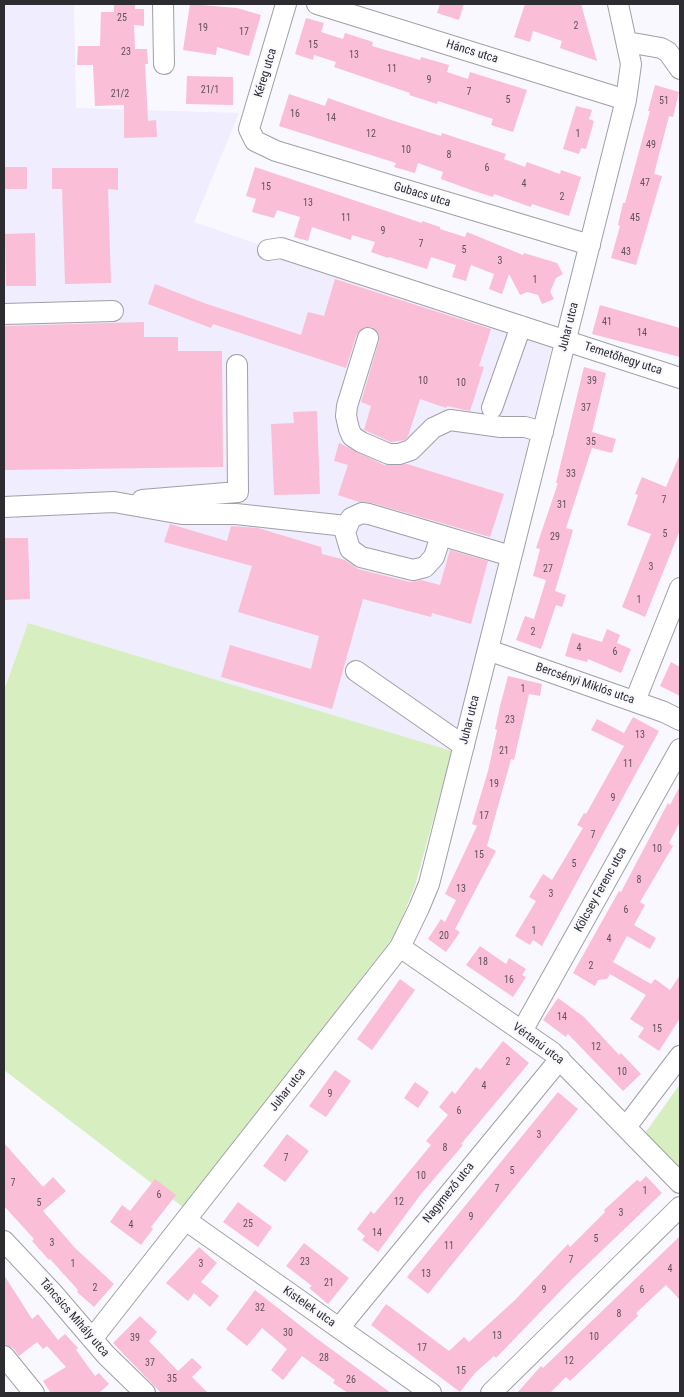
<!DOCTYPE html>
<meta charset="utf-8">
<style>
body{margin:0}
#map{position:relative;width:684px;height:1397px;overflow:hidden;background:#f9f8ff;font-family:"Roboto Condensed",sans-serif}
canvas{display:block}
.frame{position:absolute;inset:0;border:5px solid #2d2c31;pointer-events:none}
</style>
<div id="map">
<canvas width="684" height="1397"></canvas>
<div class="frame"></div>
</div>
<script>
const context = document.querySelector('canvas').getContext('2d');
context.lineJoin = 'round';
function fill(path, color) {
  context.fillStyle = color;
  context.fill(path, 'evenodd');
}
function poly(rows) {
  const path = new Path2D();
  for (const r of rows) {
    path.moveTo(r[0], r[1]);
    for (let i = 2; i < r.length; i += 2) path.lineTo(r[i], r[i + 1]);
  }
  return path;
}
function trace(path, color, width, dash) {
  context.strokeStyle = color;
  context.lineWidth = width;
  context.lineCap = dash ? 'butt' : 'round';
  context.setLineDash(dash || []);
  context.stroke(path);
}
function label(font, color, halo, rows, align = 'center') {
  context.font = font + ' "Roboto Condensed",sans-serif';
  context.lineWidth = 4;
  context.setLineDash([]);
  context.textBaseline = 'middle';
  context.strokeStyle = halo;
  context.fillStyle = color;
  for (const [text, x, y, turn = 0] of rows) {
    context.save();
    context.translate(x, y);
    context.rotate((+turn || 0) * Math.PI / 180);
    context.textAlign = isNaN(turn) ? turn : align;
    if (halo) context.strokeText(text, 0, 0);
    context.fillText(text, 0, 0);
    context.restore();
  }
}
const industrial = poly([
 [4,4,74,4,76,108,239,113,194,222,552,346,452,751,28,623,4,688]
]);
const green = poly([
 [28,623,452,751,415,886,395,935,184,1208,4,1070,4,690],
 [680,1084,680,1174,643,1136]
]);
const building = poly([
 [114,4,135,4,135,9,144,9,144,26,134,25,135,49,147,49,148,64,145,64,148,121,156,120,157,137,124,138,124,105,95,106,93,65,77,65,78,46,100,46,101,12,114,12],
 [190,4,237,8,261,15,249,56,217,47,216,55,183,50],
 [440,4,464,4,459,20,437,13],
 [525,4,581,4,597,61,560,48,562,41,533,31,530,42,514,37],
 [306,18,324,23,321,32,343,39,345,33,373,42,372,46,420,60,421,57,449,65,447,72,468,79,470,72,527,90,513,132,491,125,493,119,438,101,437,104,409,95,410,93,334,67,336,62,314,55,313,60,295,54],
 [187,76,233,77,233,105,186,104],
 [655,85,679,92,673,117,669,116,654,174,662,176,636,265,611,258,620,226,618,225,623,203,625,203,650,111,648,111],
 [289,94,325,106,328,98,388,119,441,136,442,133,506,154,504,159,525,167,527,162,560,174,561,170,581,177,569,216,532,204,531,207,494,194,493,197,474,191,441,179,443,172,418,163,415,173,394,167,396,163,279,126],
 [576,106,592,110,589,119,594,121,586,149,581,148,579,154,563,149],
 [4,167,27,167,27,189,4,189],
 [255,167,422,223,422,221,440,227,440,229,465,237,467,232,523,255,524,253,557,263,563,274,556,278,550,292,554,299,542,304,538,295,527,292,520,295,509,274,502,294,489,289,494,274,471,265,466,281,452,277,456,265,431,257,427,269,389,257,388,258,371,252,375,242,352,235,351,240,312,227,308,241,294,237,300,217,277,210,274,218,252,212,256,199,246,196],
 [52,168,118,168,118,190,108,189,111,283,65,284,62,189,52,189],
 [35,233,36,286,6,286,5,234],
 [335,279,491,329,479,366,484,367,470,411,447,406,446,408,420,399,408,436,405,440,391,442,364,430,371,406,361,402,379,341,379,335,372,327,365,327,357,334,346,368,213,324,211,328,148,304,155,284,204,303,301,335,308,312,324,316],
 [600,305,680,328,680,357,592,334],
 [144,322,144,337,178,337,178,351,222,351,223,467,4,470,4,326],
 [584,367,606,373,592,432,616,439,612,453,592,448,566,528,573,530,555,591,566,595,562,607,556,605,541,649,516,640,525,616,534,619,546,580,533,576,540,549,536,548,558,483,556,483],
 [317,411,320,494,274,495,271,424,294,423,293,412],
 [339,443,384,465,407,464,504,494,490,537,372,503,359,502,338,495,348,465,334,461],
 [680,454,680,530,645,617,622,607,651,534,627,525,638,495,635,494,642,477,666,487],
 [170,524,227,541,231,526,258,528,321,547,322,554,345,560,358,569,410,582,421,580,440,585,450,550,488,561,471,624,432,613,431,617,363,599,332,709,221,677,230,645,311,669,319,636,238,612,252,566,164,542],
 [4,538,28,538,30,599,4,600],
 [607,629,620,635,617,643,631,649,621,673,588,659,587,662,565,656,572,633,602,642],
 [671,662,680,667,680,696,660,686],
 [508,676,542,684,540,696,529,694,514,760,511,759,487,846,496,851,455,929,460,932,446,952,428,939,441,919,445,922,456,900,445,894,477,826,472,824,488,771,497,730,495,729,500,706],
 [633,717,659,731,542,946,533,940,530,945,515,936,536,901,529,897,543,874,552,880,583,828,577,825,584,813,586,814,624,746,591,730,597,719,624,733],
 [680,786,680,822,669,843,673,846,640,902,645,905,634,925,656,938,650,949,627,936,613,962,651,984,655,979,670,990,680,975,680,1018,659,1051,638,1037,644,1028,630,1019,646,995,610,974,607,979,598,980,595,986,573,973,619,891,621,892,668,803,670,805],
 [480,946,506,964,509,958,526,969,522,975,526,977,513,997,466,965],
 [400,979,415,990,372,1050,357,1039],
 [558,998,584,1017,619,1055,621,1053,641,1074,623,1091,568,1034,566,1037,543,1020],
 [503,1041,529,1063,461,1144,463,1145,421,1194,378,1252,362,1240,365,1236,357,1229,371,1211,374,1214,431,1145,426,1141,448,1115,439,1107,452,1091,455,1094,476,1067,480,1070],
 [335,1070,351,1081,326,1117,309,1106],
 [415,1082,429,1092,418,1108,404,1098],
 [558,1092,578,1109,428,1294,407,1277],
 [287,1134,309,1151,285,1182,263,1166],
 [4,1143,43,1187,53,1177,66,1191,43,1211,75,1248,114,1284,94,1307,77,1292,78,1290,50,1259,49,1260,32,1241,34,1239,4,1206],
 [646,1176,662,1193,570,1281,496,1358,494,1356,475,1373,460,1392,371,1325,386,1304,449,1351,464,1337,469,1342,515,1300,568,1244,570,1247,605,1212,604,1210,637,1180,640,1182],
 [155,1179,176,1195,151,1227,153,1229,141,1245,110,1222,122,1205,130,1211],
 [238,1202,272,1227,258,1247,223,1222],
 [680,1236,680,1300,666,1285,636,1313,638,1316,570,1381,566,1377,550,1393,517,1393,541,1366,543,1368],
 [304,1243,349,1278,328,1304,309,1288,312,1286,286,1266],
 [199,1247,217,1263,201,1282,219,1296,210,1307,194,1293,188,1301,166,1283],
 [4,1275,32,1319,38,1314,58,1340,65,1334,78,1348,76,1350,95,1376,99,1373,109,1384,99,1393,51,1393,43,1381,66,1367,47,1346,43,1349,37,1342,19,1356,13,1348,4,1344],
 [255,1290,316,1338,391,1393,348,1393,333,1383,335,1380,302,1356,283,1380,271,1370,287,1349,262,1328,247,1346,226,1329],
 [140,1316,157,1332,149,1341,178,1371,192,1358,202,1367,192,1377,208,1393,161,1393,113,1343]
]);
const minor = poly([
 [163,4,164,64],
 [286,4,249,129,255,141,276,151,590,245],
 [317,4,626,100],
 [627,42,661,48,668,52,680,69],
 [268,250,281,248,680,378],
 [4,314,113,311],
 [368,338,347,406,346,416,349,429,352,436,361,442,389,454,399,454,411,450,433,428,450,420,501,427,525,427,543,432],
 [492,408,521,326],
 [142,500,238,492,237,365],
 [4,507,114,502,182,514,236,514,346,526],
 [441,536,434,557,425,567,413,570,361,557,350,549,345,532,351,518,362,513,369,514,511,556],
 [488,650,664,712,680,720],
 [356,671,464,746],
 [635,701,680,588],
 [400,947,552,1052,680,1183],
 [522,1031,680,749],
 [626,1127,680,1056],
 [187,1221,431,1393],
 [4,1241,52,1292,106,1355,145,1393],
 [339,1328,560,1059],
 [92,1339,400,947,419,908,429,884,626,100,631,64,618,4],
 [4,1356,34,1393],
 [491,1393,680,1207]
]);
const numberNames = [
 ["25",122,18],
 ["2",576,26],
 ["19",203,28],
 ["17",244,32],
 ["15",313,45],
 ["23",126,52],
 ["13",354,55],
 ["11",392,69],
 ["9",429,80],
 ["21/1",210,90],
 ["7",469,92],
 ["21/2",120,94],
 ["5",508,100],
 ["51",664,101],
 ["16",295,114],
 ["14",331,118],
 ["12",371,134],
 ["1",578,134],
 ["49",651,145],
 ["10",406,150],
 ["8",449,155],
 ["6",487,168],
 ["47",645,183],
 ["4",524,184],
 ["15",266,187],
 ["2",562,197],
 ["13",308,203],
 ["11",346,218],
 ["45",635,218],
 ["9",383,231],
 ["7",421,244],
 ["5",464,250],
 ["43",626,252],
 ["3",500,261],
 ["1",535,280],
 ["41",607,322],
 ["14",642,333],
 ["10",423,381],
 ["39",592,381],
 ["10",461,383],
 ["37",586,408],
 ["35",591,442],
 ["33",571,474],
 ["7",664,500],
 ["31",562,505],
 ["5",665,534],
 ["29",555,537],
 ["3",651,567],
 ["27",548,569],
 ["1",639,600],
 ["2",533,632],
 ["4",579,648],
 ["6",615,652],
 ["1",523,689],
 ["23",510,720],
 ["13",640,735],
 ["21",504,751],
 ["11",628,764],
 ["19",494,784],
 ["9",613,798],
 ["17",484,816],
 ["7",593,835],
 ["10",657,849],
 ["15",479,855],
 ["5",574,864],
 ["8",639,880],
 ["13",461,889],
 ["3",551,894],
 ["6",626,910],
 ["1",534,931],
 ["20",444,936],
 ["4",609,939],
 ["18",483,962],
 ["2",591,966],
 ["16",509,980],
 ["14",562,1017],
 ["15",657,1029],
 ["12",596,1047],
 ["2",508,1062],
 ["10",622,1072],
 ["4",484,1086],
 ["9",330,1094],
 ["6",459,1111],
 ["3",539,1135],
 ["8",445,1148],
 ["7",286,1158],
 ["5",512,1171],
 ["10",421,1176],
 ["7",13,1183],
 ["7",497,1189],
 ["1",645,1191],
 ["6",159,1195],
 ["12",399,1202],
 ["5",39,1203],
 ["3",621,1213],
 ["9",471,1217],
 ["25",248,1224],
 ["4",131,1225],
 ["14",377,1233],
 ["5",596,1239],
 ["3",52,1243],
 ["11",449,1246],
 ["7",571,1260],
 ["23",305,1262],
 ["1",73,1264],
 ["3",201,1264],
 ["4",670,1269],
 ["13",426,1274],
 ["21",329,1283],
 ["2",95,1288],
 ["9",544,1290],
 ["6",642,1290],
 ["32",260,1308],
 ["8",619,1314],
 ["30",288,1333],
 ["13",497,1336],
 ["10",594,1337],
 ["39",135,1338],
 ["17",422,1348],
 ["28",324,1358],
 ["12",569,1361],
 ["37",150,1363],
 ["15",461,1371],
 ["35",172,1379],
 ["26",351,1380]
];
const streetNames = [
 ["Háncs utca",472,52,17],
 ["Kéreg utca",266,73,-73],
 ["Gubacs utca",422,195,17],
 ["Juhar utca",569,327,-76],
 ["Temetőhegy utca",623,359,18],
 ["Bercsényi Miklós utca",585,684,19],
 ["Juhar utca",470,720,-76],
 ["Kölcsey Ferenc utca",601,890,-61],
 ["Vértanú utca",538,1044,37],
 ["Juhar utca",288,1090,-52],
 ["Nagymező utca",449,1193,-51],
 ["Kistelek utca",309,1307,35],
 ["Táncsics Mihály utca",74,1318,49]
];
fill(industrial, '#f0edfe');
fill(green, '#d7eec0');
fill(building, '#fabed6');
trace(minor, '#9f9fa9', 22);
trace(minor, '#fff', 20);
label('10px', '#60505a', null, numberNames);
label('12px', '#2d2c31', '#f9f8ff', streetNames);
</script>
